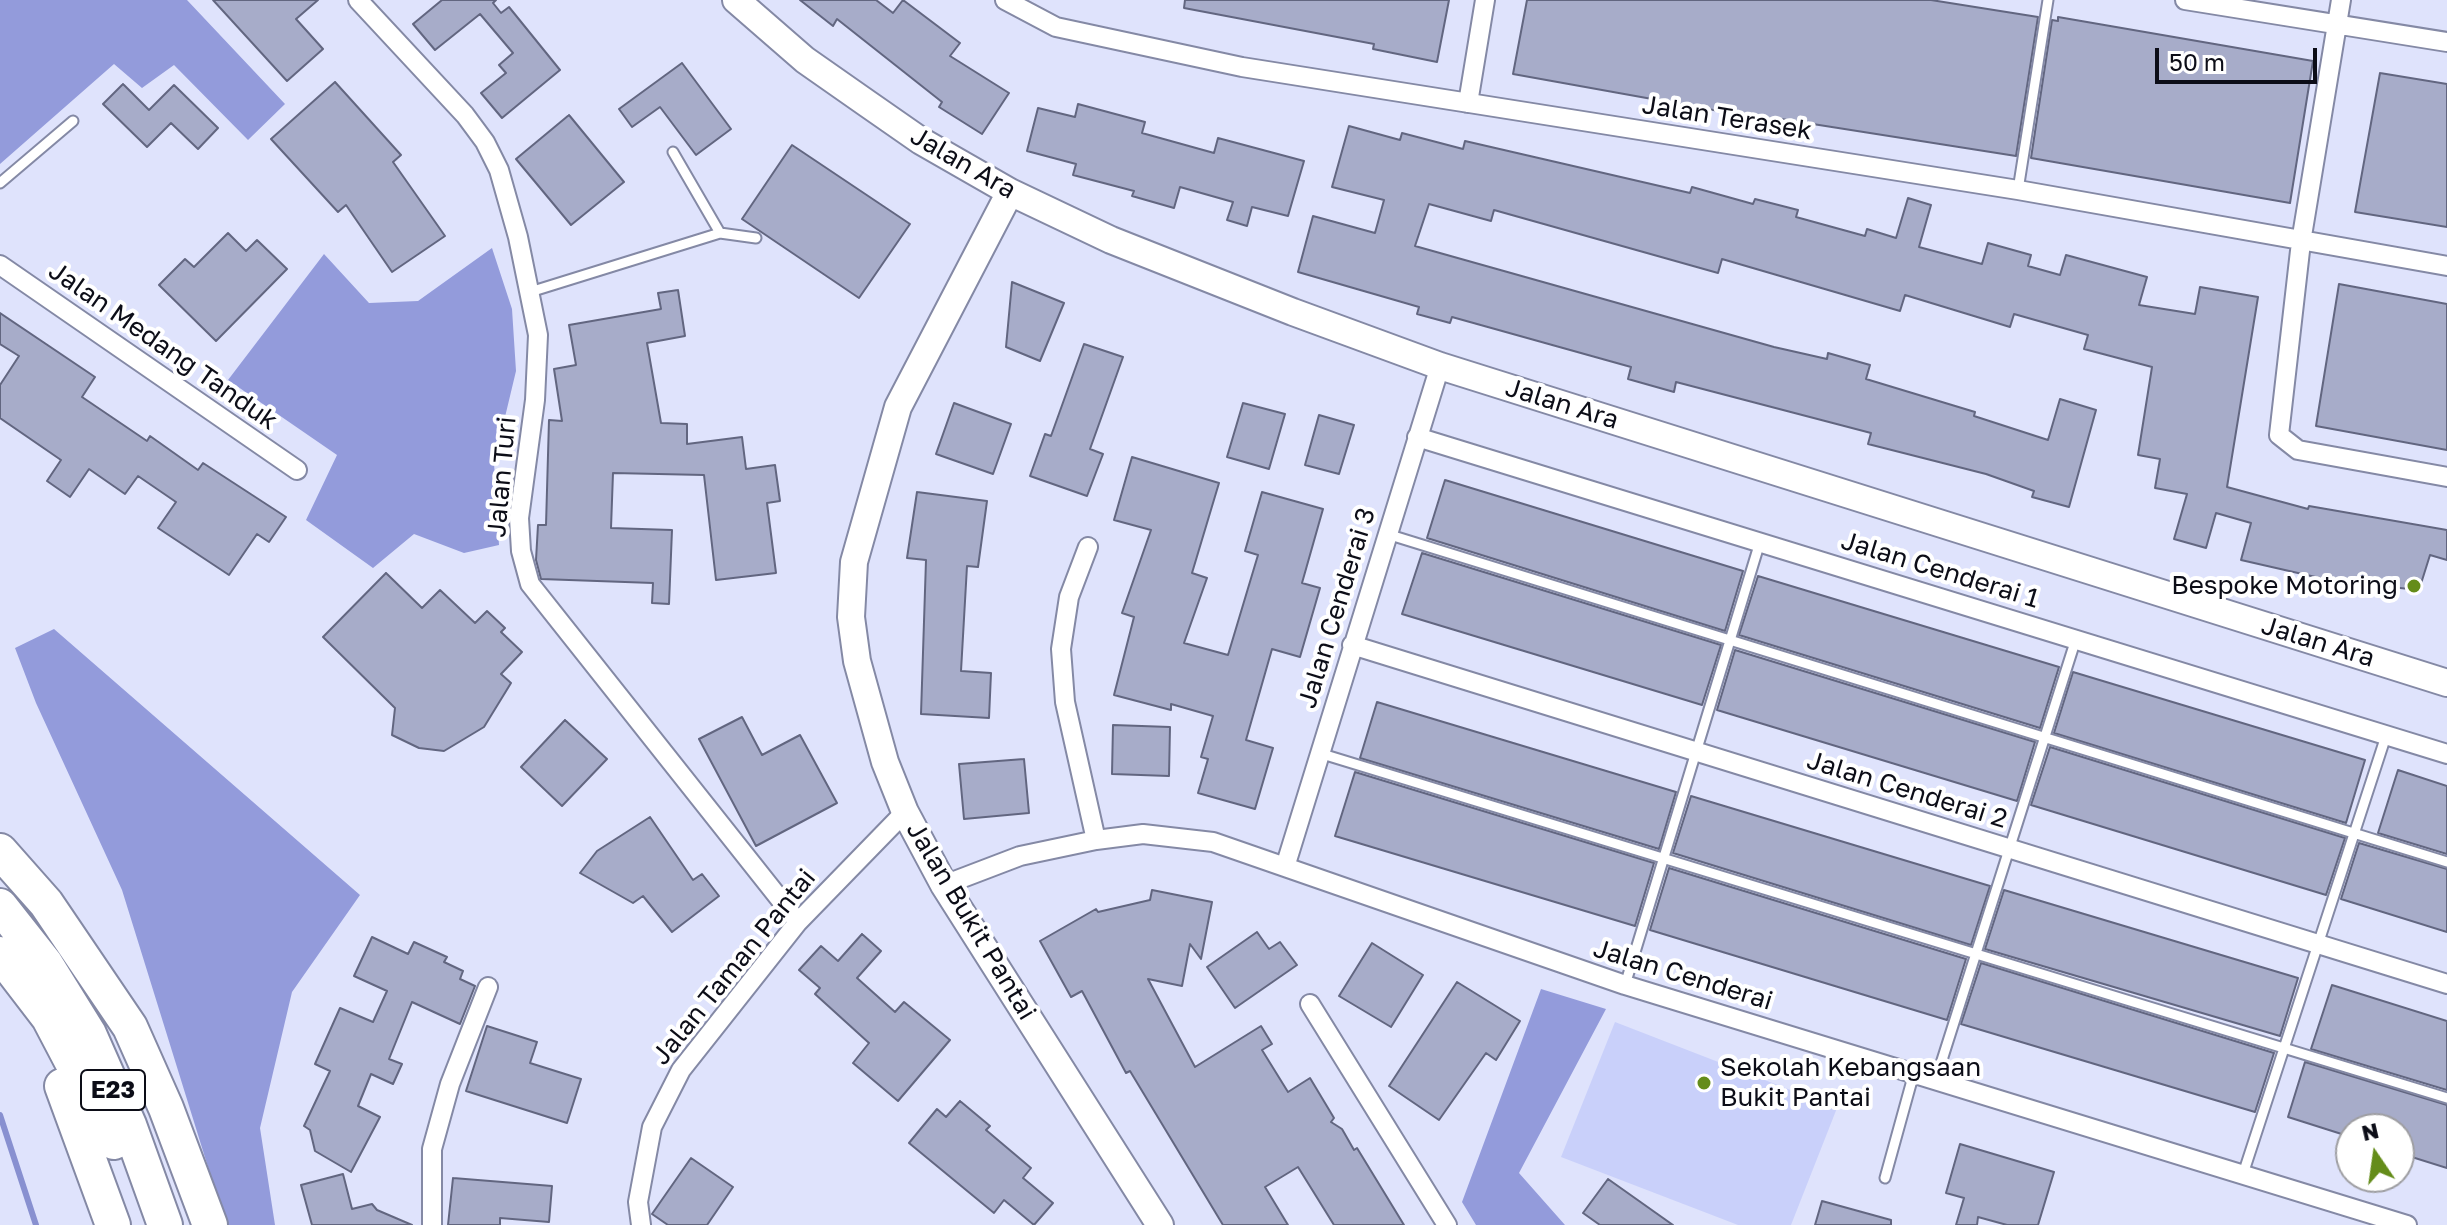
<!DOCTYPE html>
<style>
body{margin:0}
#map{position:relative;width:2447px;height:1225px;overflow:hidden;background:#dfe3fc;font-family:"Golos Text",sans-serif}
canvas{display:block}
.north{position:absolute;left:2335px;top:1113px;width:80px;height:80px;box-sizing:border-box;background:#fff;border:2px solid #9e9ea2;border-radius:50%;rotate:347deg;font-size:22px;font-weight:700;line-height:32px;text-align:center;color:#0c0d17}
.north::after{content:'';display:block;margin:auto;width:28px;height:36px;background:#648c1a;clip-path:polygon(50% 0,100% 100%,50% 72%,0 100%)}
.scale{position:absolute;left:2155px;top:48px;width:162px;height:36px;box-sizing:border-box;border:4px solid #0c0d17;border-top:0;padding-left:10px;font-size:24px;line-height:28px;white-space:nowrap;color:#0c0d17;-webkit-text-stroke:6px #fff;paint-order:stroke}
</style>
<div id="map">
<canvas width="2447" height="1225"></canvas>
<div class="north">N</div>
<div class="scale">50 m</div>
</div>
<script>
const context = document.querySelector('canvas').getContext('2d');
context.lineJoin = 'round';
function fill(path, color) {
  context.fillStyle = color;
  context.fill(path, 'evenodd');
}
function poly(rows) {
  const path = new Path2D();
  for (const r of rows) {
    path.moveTo(r[0], r[1]);
    for (let i = 2; i < r.length; i += 2) path.lineTo(r[i], r[i + 1]);
  }
  return path;
}
function trace(path, color, width, dash) {
  context.strokeStyle = color;
  context.lineWidth = width;
  context.lineCap = dash ? 'butt' : 'round';
  context.setLineDash(dash || []);
  context.stroke(path);
}
function label(font, color, halo, rows, align = 'center') {
  context.font = font + ' "Golos Text",sans-serif';
  context.lineWidth = 8;
  context.setLineDash([]);
  context.textBaseline = 'middle';
  context.strokeStyle = halo;
  context.fillStyle = color;
  for (const [text, x, y, turn = 0] of rows) {
    context.save();
    context.translate(x, y);
    context.rotate((+turn || 0) * Math.PI / 180);
    context.textAlign = isNaN(turn) ? turn : align;
    if (halo) context.strokeText(text, 0, 0);
    context.fillText(text, 0, 0);
    context.restore();
  }
}
const green = poly([
 [1615,1022,1837,1108,1791,1225,1738,1225,1561,1157]
]);
const forest = poly([
 [0,0,187,0,285,104,248,140,174,65,142,88,114,64,0,164],
 [492,248,512,309,516,371,494,463,499,545,464,553,414,534,373,568,306,520,337,455,228,380,324,254,369,303,418,301],
 [54,629,360,895,292,992,260,1128,275,1225,226,1225,122,890,36,703,15,648],
 [1541,989,1606,1009,1519,1173,1565,1225,1476,1225,1462,1202]
]);
const stream = poly([
 [0,1115,36,1225]
]);
const building = poly([
 [213,0,318,0,296,19,323,49,287,81,213,0],
 [442,0,496,0,493,3,501,13,509,7,560,70,502,118,481,93,506,73,499,65,513,53,480,14,435,50,413,24,442,0],
 [800,0,876,0,893,13,903,0,960,43,950,56,1009,93,982,134,939,107,942,102,837,19,833,26,800,0],
 [1185,0,1449,0,1437,62,1373,49,1374,44,1184,8,1185,0],
 [1527,0,1931,0,2038,17,2016,156,1781,119,1780,122,1513,74,1527,0],
 [2058,17,2313,61,2290,203,2031,158,2052,20,2058,21,2058,17],
 [682,63,731,129,696,155,660,107,632,127,619,109,682,63],
 [2380,73,2447,84,2447,227,2355,212,2380,73],
 [335,82,401,155,393,162,445,236,392,272,346,205,338,212,271,139,335,82],
 [123,84,149,110,174,85,218,128,198,149,171,123,147,147,103,104,123,84],
 [1078,104,1145,122,1142,133,1214,153,1218,138,1304,161,1288,216,1252,207,1247,226,1227,220,1233,202,1180,187,1174,208,1132,196,1134,191,1073,175,1076,164,1027,151,1038,108,1075,117,1078,104],
 [569,115,624,182,571,225,516,159,569,115],
 [1349,126,1400,140,1402,133,1463,149,1465,141,1690,193,1692,187,1753,204,1755,199,1798,210,1796,217,1865,236,1867,229,1896,238,1908,198,1931,205,1919,247,1982,264,1988,243,2031,255,2028,266,2060,275,2066,255,2147,277,2139,305,2195,314,2200,287,2258,297,2227,487,2308,509,2309,506,2447,530,2447,560,2430,555,2419,590,2333,581,2241,560,2251,523,2216,513,2206,548,2174,539,2187,494,2155,488,2160,459,2138,455,2152,367,2084,349,2088,335,2014,314,2010,327,1905,295,1900,311,1722,259,1718,273,1494,210,1491,221,1429,204,1415,246,1774,347,1827,359,1828,353,1870,365,1866,379,1975,412,1974,416,2048,440,2060,399,2096,410,2069,507,2032,497,2034,491,1986,474,1868,444,1871,433,1676,382,1674,392,1628,379,1631,367,1452,317,1450,323,1417,314,1419,307,1298,272,1313,216,1375,233,1384,200,1332,187,1349,126],
 [792,145,910,224,859,298,742,219,792,145],
 [228,233,246,251,257,240,287,269,216,341,159,285,185,259,194,267,228,233],
 [1012,282,1064,303,1040,361,1006,347,1012,282],
 [2339,284,2447,304,2447,450,2316,426,2339,284],
 [678,290,685,336,647,343,661,423,687,424,687,444,742,437,746,469,775,465,780,501,767,503,776,573,716,580,704,475,613,473,611,528,672,530,669,604,652,603,653,583,541,579,536,560,538,525,546,525,549,420,562,421,554,369,576,365,569,325,661,309,658,293,678,290],
 [0,313,95,377,82,397,147,441,150,436,198,470,203,463,286,517,269,542,257,534,229,575,158,528,176,502,138,476,125,494,89,469,70,497,47,481,61,460,0,418,0,385,19,356,0,344,0,313],
 [1084,344,1123,357,1090,449,1103,454,1087,496,1030,476,1045,434,1051,436,1084,344],
 [954,403,1011,424,993,474,936,454,954,403],
 [1243,403,1285,414,1269,469,1227,457,1243,403],
 [1319,415,1354,425,1339,474,1305,465,1319,415],
 [1132,457,1219,483,1192,573,1207,578,1184,643,1228,655,1258,555,1245,551,1262,492,1323,509,1302,583,1320,588,1300,657,1272,649,1246,740,1273,748,1255,809,1198,793,1208,759,1201,757,1213,716,1171,704,1171,710,1114,695,1134,617,1122,613,1151,530,1114,520,1132,457],
 [1445,480,1743,571,1725,631,1427,538,1445,480],
 [917,492,987,501,978,567,967,566,961,671,991,673,989,718,921,714,926,560,907,558,917,492],
 [1422,553,1721,645,1702,705,1402,614,1422,553],
 [386,573,422,608,440,590,475,623,487,611,505,628,501,632,522,652,501,674,511,683,484,727,444,751,419,748,392,735,395,708,323,637,386,573],
 [1758,576,2059,667,2040,728,1739,635,1758,576],
 [1735,650,2035,742,2017,801,1717,710,1735,650],
 [2073,672,2365,760,2346,823,2054,733,2073,672],
 [1377,702,1676,792,1659,849,1360,758,1377,702],
 [742,717,762,755,800,735,837,803,756,846,699,739,742,717],
 [565,720,607,759,562,806,521,767,565,720],
 [1113,725,1170,727,1169,776,1112,774,1113,725],
 [2050,747,2345,838,2326,895,2031,805,2050,747],
 [1024,759,1029,813,964,819,959,764,1024,759],
 [2398,770,2447,786,2447,854,2378,833,2398,770],
 [1355,772,1654,863,1635,926,1335,836,1355,772],
 [1691,796,1990,886,1971,945,1673,853,1691,796],
 [650,817,693,880,702,874,719,896,672,932,643,896,633,903,580,873,597,851,650,817],
 [2359,843,2447,869,2447,932,2341,899,2359,843],
 [1669,868,1966,959,1947,1020,1650,930,1669,868],
 [1152,890,1212,902,1201,959,1190,944,1182,986,1148,979,1195,1067,1261,1026,1272,1044,1262,1050,1288,1092,1310,1078,1334,1118,1331,1122,1342,1129,1354,1150,1357,1148,1404,1225,1334,1225,1298,1167,1265,1187,1288,1225,1223,1225,1130,1071,1126,1073,1082,991,1071,997,1040,941,1096,909,1098,912,1150,900,1152,890],
 [2004,890,2298,978,2280,1036,1985,949,2004,890],
 [1257,932,1269,949,1280,942,1297,965,1235,1008,1207,967,1257,932],
 [862,934,881,951,857,978,895,1012,904,1002,950,1040,898,1101,853,1063,869,1043,815,994,820,988,799,970,821,946,838,961,862,934],
 [372,937,408,954,414,942,447,957,444,962,463,971,460,979,475,986,460,1024,412,1002,389,1059,402,1064,393,1084,371,1074,358,1106,380,1117,351,1172,315,1151,310,1130,304,1126,330,1071,315,1064,340,1008,373,1022,387,991,354,976,372,937],
 [1372,943,1423,975,1391,1027,1339,996,1372,943],
 [1981,963,2274,1053,2255,1112,1961,1024,1981,963],
 [1457,982,1520,1021,1496,1060,1486,1053,1439,1120,1389,1086,1457,982],
 [2332,985,2447,1021,2447,1090,2311,1049,2332,985],
 [487,1026,537,1042,530,1063,581,1079,567,1123,466,1091,487,1026],
 [2305,1062,2447,1105,2447,1168,2399,1153,2399,1129,2351,1129,2351,1137,2288,1117,2305,1062],
 [960,1101,990,1126,986,1130,1031,1168,1023,1178,1053,1203,1034,1225,1004,1200,994,1213,909,1143,937,1109,946,1117,960,1101],
 [1960,1144,2054,1172,2038,1225,2007,1225,1978,1217,1977,1225,1956,1225,1964,1198,1946,1193,1960,1144],
 [691,1158,733,1187,707,1225,668,1225,652,1214,691,1158],
 [343,1174,352,1209,372,1204,377,1210,412,1225,312,1225,301,1185,343,1174],
 [453,1178,552,1186,549,1222,500,1218,500,1225,448,1225,453,1178],
 [1608,1179,1673,1225,1600,1225,1583,1213,1608,1179],
 [1822,1201,1891,1220,1891,1225,1815,1225,1822,1201]
]);
const lane = poly([
 [673,152,720,233],
 [0,183,73,121],
 [2018,190,2048,0],
 [530,292,720,233,756,238],
 [1387,534,2447,862],
 [1319,753,2447,1098],
 [1625,985,1760,542],
 [1936,1079,2076,639],
 [2243,1174,2386,736],
 [1885,1178,1914,1073]
]);
const street = poly([
 [358,0,465,115,485,142,499,170,518,237,538,335,535,400,519,518,521,551,530,584,798,922],
 [1005,0,1056,27,1242,67,2018,190,2447,266],
 [2185,0,2447,42],
 [2341,0,2301,242,2279,435,2298,450,2447,477],
 [1468,103,1485,0],
 [0,265,297,470],
 [1417,437,2447,754],
 [1088,547,1069,597,1061,649,1065,702,1096,840],
 [1352,645,2447,984],
 [1285,867,1440,366],
 [944,885,1020,856,1096,840,1143,834,1213,842,1625,985,2407,1225],
 [1310,1004,1447,1225],
 [432,1225,432,1149,450,1084,488,987],
 [641,1225,638,1202,652,1127,681,1070,798,922,905,812]
]);
const secondary = poly([
 [736,0,805,60,865,102,921,141,1010,192,1111,240,1293,312,1440,366,2447,683],
 [1010,192,898,407,854,562,851,617,857,661,885,762,905,812,944,885,1160,1225]
]);
const highway = poly([
 [0,851,46,903,130,1027,166,1108,210,1225],
 [0,906,45,963,89,1034,129,1125,165,1225],
 [0,954,49,1018,114,1142],
 [62,1086,113,1225]
]);
const markers = [
 [2414,586,8,"#648c1a"],
 [1704,1083,8,"#648c1a"]
];
const shields = [
 [113,1090,64]
];
const shieldNames = [
 ["E23",113,1090]
];
const streetNames = [
 ["Jalan Terasek",1727,118,9],
 ["Jalan Ara",963,163,30],
 ["Jalan Medang Tanduk",163,346,35],
 ["Jalan Ara",1562,404,17],
 ["Jalan Turi",502,477,-85],
 ["Jalan Cenderai 1",1940,570,17],
 ["Jalan Cenderai 3",1337,608,-73],
 ["Jalan Ara",2318,642,17],
 ["Jalan Cenderai 2",1907,790,17],
 ["Jalan Bukit Pantai",971,921,59],
 ["Jalan Taman Pantai",734,967,-51],
 ["Jalan Cenderai",1683,975,17]
];
const poiNames = [
 ["Bespoke Motoring",2398,586],
 ["Sekolah Kebangsaan",1720,1068,"left"],
 ["Bukit Pantai",1720,1098,"left"]
];
fill(green, '#c9d0fa');
fill(forest, '#939bdb');
trace(stream, '#8890d0', 6);
fill(building, '#a7acc9');
trace(building, '#626680', 2);
trace(lane, '#8489a5', 13);
trace(street, '#8489a5', 22);
trace(secondary, '#8489a5', 30);
trace(highway, '#8489a5', 38);
trace(lane, '#fff', 9);
trace(street, '#fff', 18);
trace(secondary, '#fff', 26);
trace(highway, '#fff', 34);
for (const [x, y, r, color] of markers) {
  const dot = new Path2D();
  dot.arc(x, y, r, 0, 2 * Math.PI);
  context.fillStyle = color;
  context.fill(dot);
  trace(dot, '#fff', 3);
}
for (const [x, y, w] of shields) {
  const box = new Path2D();
  box.roundRect(x - w / 2, y - 20, w, 40, 6);
  context.fillStyle = '#fff';
  context.fill(box);
  trace(box, '#0c0d17', 2);
}
label('bold 24px', '#0c0d17', null, shieldNames);
label('26px', '#0c0d17', '#fff', streetNames);
label('26px', '#0c0d17', '#fff', poiNames, 'right');
</script>
